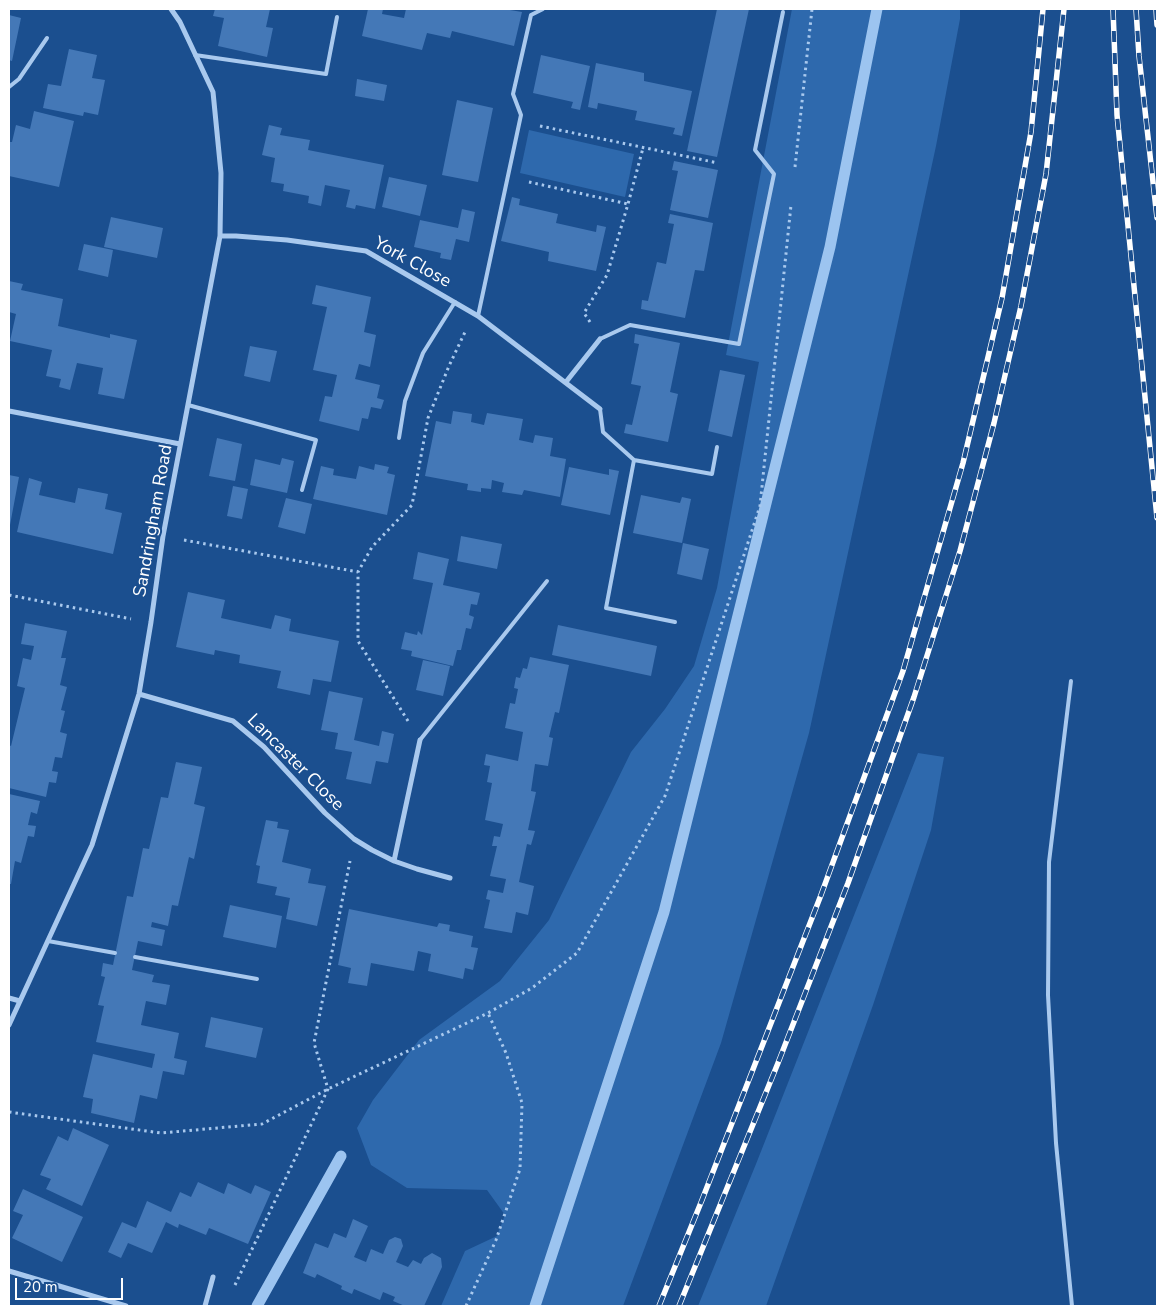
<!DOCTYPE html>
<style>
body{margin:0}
#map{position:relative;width:1166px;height:1315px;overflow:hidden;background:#1b4f8f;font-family:"Nunito Sans",sans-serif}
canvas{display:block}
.frame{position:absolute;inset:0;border:10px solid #fff;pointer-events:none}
.scale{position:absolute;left:15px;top:1278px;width:108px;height:22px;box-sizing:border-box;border:2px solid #fff;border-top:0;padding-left:6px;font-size:15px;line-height:18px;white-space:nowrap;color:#fff;-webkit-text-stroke:4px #1b4f8f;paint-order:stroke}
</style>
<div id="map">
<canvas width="1166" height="1315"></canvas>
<div class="frame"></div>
<div class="scale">20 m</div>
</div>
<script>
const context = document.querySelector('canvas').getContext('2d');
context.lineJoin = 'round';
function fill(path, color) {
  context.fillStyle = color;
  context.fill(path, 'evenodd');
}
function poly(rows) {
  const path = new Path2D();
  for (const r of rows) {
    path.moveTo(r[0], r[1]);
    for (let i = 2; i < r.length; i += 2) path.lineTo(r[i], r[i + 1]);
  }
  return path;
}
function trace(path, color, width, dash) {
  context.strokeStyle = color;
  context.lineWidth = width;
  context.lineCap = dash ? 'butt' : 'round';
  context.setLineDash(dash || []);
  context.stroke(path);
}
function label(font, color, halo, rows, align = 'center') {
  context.font = font + ' "Nunito Sans",sans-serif';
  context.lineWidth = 4;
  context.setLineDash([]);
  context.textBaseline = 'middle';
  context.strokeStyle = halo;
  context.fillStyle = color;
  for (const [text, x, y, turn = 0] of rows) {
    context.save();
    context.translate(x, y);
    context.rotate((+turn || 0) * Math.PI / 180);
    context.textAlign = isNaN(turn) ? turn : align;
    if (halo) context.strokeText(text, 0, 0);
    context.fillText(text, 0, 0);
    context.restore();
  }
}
const green = poly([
 [792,9,960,9,960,19,936,146,809,733,721,1043,623,1306,441,1306,465,1251,497,1236,505,1215,487,1190,407,1188,371,1165,357,1128,373,1100,419,1040,500,981,549,920,631,752,665,709,694,666,717,588,759,362,726,355],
 [529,130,634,154,625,197,520,173],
 [918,753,944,757,931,830,873,1005,766,1306,698,1306,756,1164]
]);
const stream = poly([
 [257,1306,341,1156],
 [535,1306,664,912,830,247,877,9]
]);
const building = poly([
 [215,9,270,9,266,27,273,28,267,57,218,46,224,18,213,16],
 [368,9,383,9,382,14,404,18,406,9,504,9,522,12,514,46,452,31,450,38,427,33,422,50,362,36],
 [717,9,749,9,717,157,687,151],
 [9,15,21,18,12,61,9,60],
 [69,49,97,55,92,78,105,80,98,115,84,112,83,116,43,108,48,84,61,86],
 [541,55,590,66,580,110,571,108,573,102,533,93],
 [596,63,644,73,644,81,692,91,682,136,673,134,675,128,635,120,637,111,598,103,597,109,588,107],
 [357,79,387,85,384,101,355,96],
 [457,100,493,108,478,182,442,175],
 [34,111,74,121,59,187,9,176,9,142,12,142,16,125,30,129],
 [269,125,282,128,280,135,310,140,308,150,384,165,375,209,356,205,355,209,346,207,350,190,325,185,321,206,308,203,309,196,283,191,284,184,271,182,275,158,262,155],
 [674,161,718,170,708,218,670,210,678,171,672,170],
 [389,177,427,185,420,216,382,207],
 [512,197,520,199,519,205,558,214,556,223,596,232,597,225,606,227,596,271,548,261,549,252,501,241],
 [462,209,475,212,469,242,456,239,451,260,440,258,441,253,414,247,420,220,458,228],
 [670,214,713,223,704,271,695,270,685,318,641,309,642,300,648,301,657,262,666,264,674,224,668,223],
 [111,217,163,228,157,258,104,247],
 [84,244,113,250,108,277,78,270],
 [9,281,23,284,21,290,63,299,58,326,110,338,110,334,137,340,124,399,98,394,103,368,77,363,70,390,59,387,61,379,46,376,52,350,10,341,16,314,9,312],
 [316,285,371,297,364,332,376,335,370,367,359,364,355,379,380,385,377,398,384,400,381,409,371,407,368,419,362,418,359,431,319,421,325,396,332,397,337,375,313,370,327,307,312,304],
 [635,334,680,343,670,392,678,394,668,442,624,433,626,424,632,425,641,386,631,384,639,344,634,343],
 [250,346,277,351,270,382,244,376],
 [720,370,745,375,732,437,708,431],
 [453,411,472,414,471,422,484,425,487,413,523,419,519,440,533,443,535,435,553,438,550,456,566,459,560,497,524,490,522,495,502,492,504,483,492,480,491,489,481,488,481,492,467,490,468,484,425,476,436,421,451,424],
 [217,438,242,444,235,481,209,476],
 [282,458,294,461,287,493,250,485,255,459,280,465],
 [375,464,389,467,387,473,395,475,387,515,313,499,321,466,334,469,333,475,356,479,359,466,374,470],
 [569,467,609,475,609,469,619,471,610,515,561,505],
 [9,475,19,477,10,525,9,525],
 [29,478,42,482,39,495,75,503,78,488,108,494,105,509,122,513,113,554,17,532],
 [233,486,248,489,242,519,227,516],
 [641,495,680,503,682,497,691,499,682,543,633,533],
 [286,498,312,504,305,534,278,527],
 [461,536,502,544,497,569,457,561],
 [683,543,709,549,702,580,677,574],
 [418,552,449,559,443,585,480,593,477,605,471,604,469,615,474,617,471,629,466,628,461,650,457,650,453,666,411,656,412,651,401,649,405,632,417,635,418,631,422,635,433,583,413,579],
 [188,592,225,600,221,618,271,629,275,615,291,619,289,631,339,641,331,682,313,679,310,695,277,688,281,671,239,663,240,655,215,650,214,655,176,647],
 [25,623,67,631,61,658,66,658,60,685,67,687,61,710,65,711,60,732,67,734,62,758,55,757,52,771,58,772,56,783,49,782,46,797,9,788,9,745,11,746,25,688,17,686,23,658,31,660,34,646,21,644],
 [558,625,657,646,651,676,552,655],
 [530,657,569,665,559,713,555,712,549,737,553,738,548,766,535,764,531,791,536,792,528,830,535,831,531,845,527,844,519,882,534,886,528,915,516,912,512,933,484,928,490,900,486,899,488,890,503,893,506,879,490,876,497,846,492,846,494,836,500,837,503,824,485,820,492,783,487,782,490,766,484,765,486,754,518,761,523,732,505,728,510,703,515,704,518,689,514,688,516,677,520,678,523,668,527,669],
 [423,660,450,666,443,696,416,690],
 [329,691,363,698,354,740,379,746,382,731,394,734,388,763,376,761,371,784,346,779,352,752,335,749,338,733,321,730],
 [176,762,202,767,194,804,205,807,194,859,189,857,178,906,172,905,168,926,152,922,151,927,165,930,162,946,138,941,132,970,154,975,152,982,170,985,166,1005,146,1001,141,1025,179,1033,174,1058,187,1061,184,1075,163,1071,157,1099,140,1095,134,1123,91,1113,93,1099,83,1097,93,1054,152,1068,155,1054,96,1042,104,1006,98,1005,105,977,101,976,103,963,113,965,127,896,133,897,143,848,149,849,161,797,168,798],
 [9,794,40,801,37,814,31,812,28,825,36,826,34,837,28,836,21,863,15,861,11,884,9,884],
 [266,820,278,822,277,828,289,830,282,862,311,869,308,883,326,886,317,926,286,919,290,898,275,895,277,887,257,883,260,866,256,865],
 [230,905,282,916,276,948,223,937],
 [349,909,437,927,439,923,450,925,449,931,473,936,471,947,478,948,473,970,465,968,463,979,428,971,431,954,418,951,414,971,371,963,367,986,348,983,351,968,338,965],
 [211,1017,263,1028,256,1058,205,1047],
 [73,1128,109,1145,82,1206,46,1189,51,1179,40,1175,58,1136,68,1141],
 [198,1182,224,1194,228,1183,251,1194,255,1185,271,1192,248,1244,209,1228,206,1235,179,1224,178,1228,166,1222,152,1253,128,1243,121,1258,108,1252,122,1222,136,1228,147,1201,171,1212,180,1192,191,1197],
 [23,1189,83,1217,62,1262,12,1238,23,1215,13,1211],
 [353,1219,368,1226,354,1257,366,1262,371,1249,383,1254,389,1240,395,1237,401,1239,403,1246,396,1262,408,1267,413,1260,421,1264,424,1258,432,1253,441,1258,442,1267,424,1306,405,1306,393,1301,395,1297,383,1292,380,1300,354,1289,352,1294,341,1289,342,1286,317,1274,315,1278,303,1273,315,1243,328,1248,334,1233,346,1238]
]);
const path = poly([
 [540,126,718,163],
 [795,167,812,9],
 [529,182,628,204],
 [590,322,584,313,607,275,628,204,643,148],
 [184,540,358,572],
 [9,595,131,619],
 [408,721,358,641,358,572,372,547,412,505,428,418,449,366,465,332],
 [9,1112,161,1133,262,1124,328,1089,488,1013,532,988,577,953,665,796,760,506,791,205],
 [235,1285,328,1089,314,1043,350,861],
 [466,1306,496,1240,520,1169,522,1103,506,1053,488,1013]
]);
const lane = poly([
 [195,55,326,74,337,17],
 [9,87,19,79,47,38],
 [478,316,521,115,513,94,531,15,543,9],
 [600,339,630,325,739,344,774,174,755,150,783,12],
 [188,405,316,440,302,490],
 [600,409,603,432,634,460,606,608,675,622],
 [399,438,405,401,423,353,455,302],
 [634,460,712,474,717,447],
 [1071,681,1049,862,1048,995,1056,1143,1072,1306],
 [420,740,547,581],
 [48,941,115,953],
 [135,957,257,979]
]);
const street = poly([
 [220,236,236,236,287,240,366,251,478,316,600,409],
 [566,382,600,339],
 [9,411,180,444],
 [139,694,233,721,264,747,325,813,354,839,372,850,394,861,420,740],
 [394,861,417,869,450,878],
 [9,998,20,1001],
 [9,1025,92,845,139,694,151,622,163,536,220,236,221,173,213,92,180,22,171,9],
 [9,1271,126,1306],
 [205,1306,213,1277]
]);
const rail = poly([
 [1113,9,1117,115,1157,518],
 [1136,9,1139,56,1157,218],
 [1156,9,1157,25],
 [659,1306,702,1200,821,895,903,671,963,463,1002,298,1031,132,1043,9],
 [679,1306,778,1063,848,883,914,697,960,551,994,423,1021,306,1046,174,1064,9]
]);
const streetNames = [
 ["York Close",412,263,29],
 ["Sandringham Road",154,521,-80],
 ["Lancaster Close",295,763,45]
];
fill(green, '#2e69ad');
trace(stream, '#9cc4f0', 11);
fill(building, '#4478b7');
trace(path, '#a9c9ee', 3, [2.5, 4]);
trace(lane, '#a9c9ee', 4);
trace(street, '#a9c9ee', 5);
trace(rail, '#fff', 5.5);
trace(rail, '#1b4f8f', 4, [11]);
label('18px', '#fff', '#1b4f8f', streetNames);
</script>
